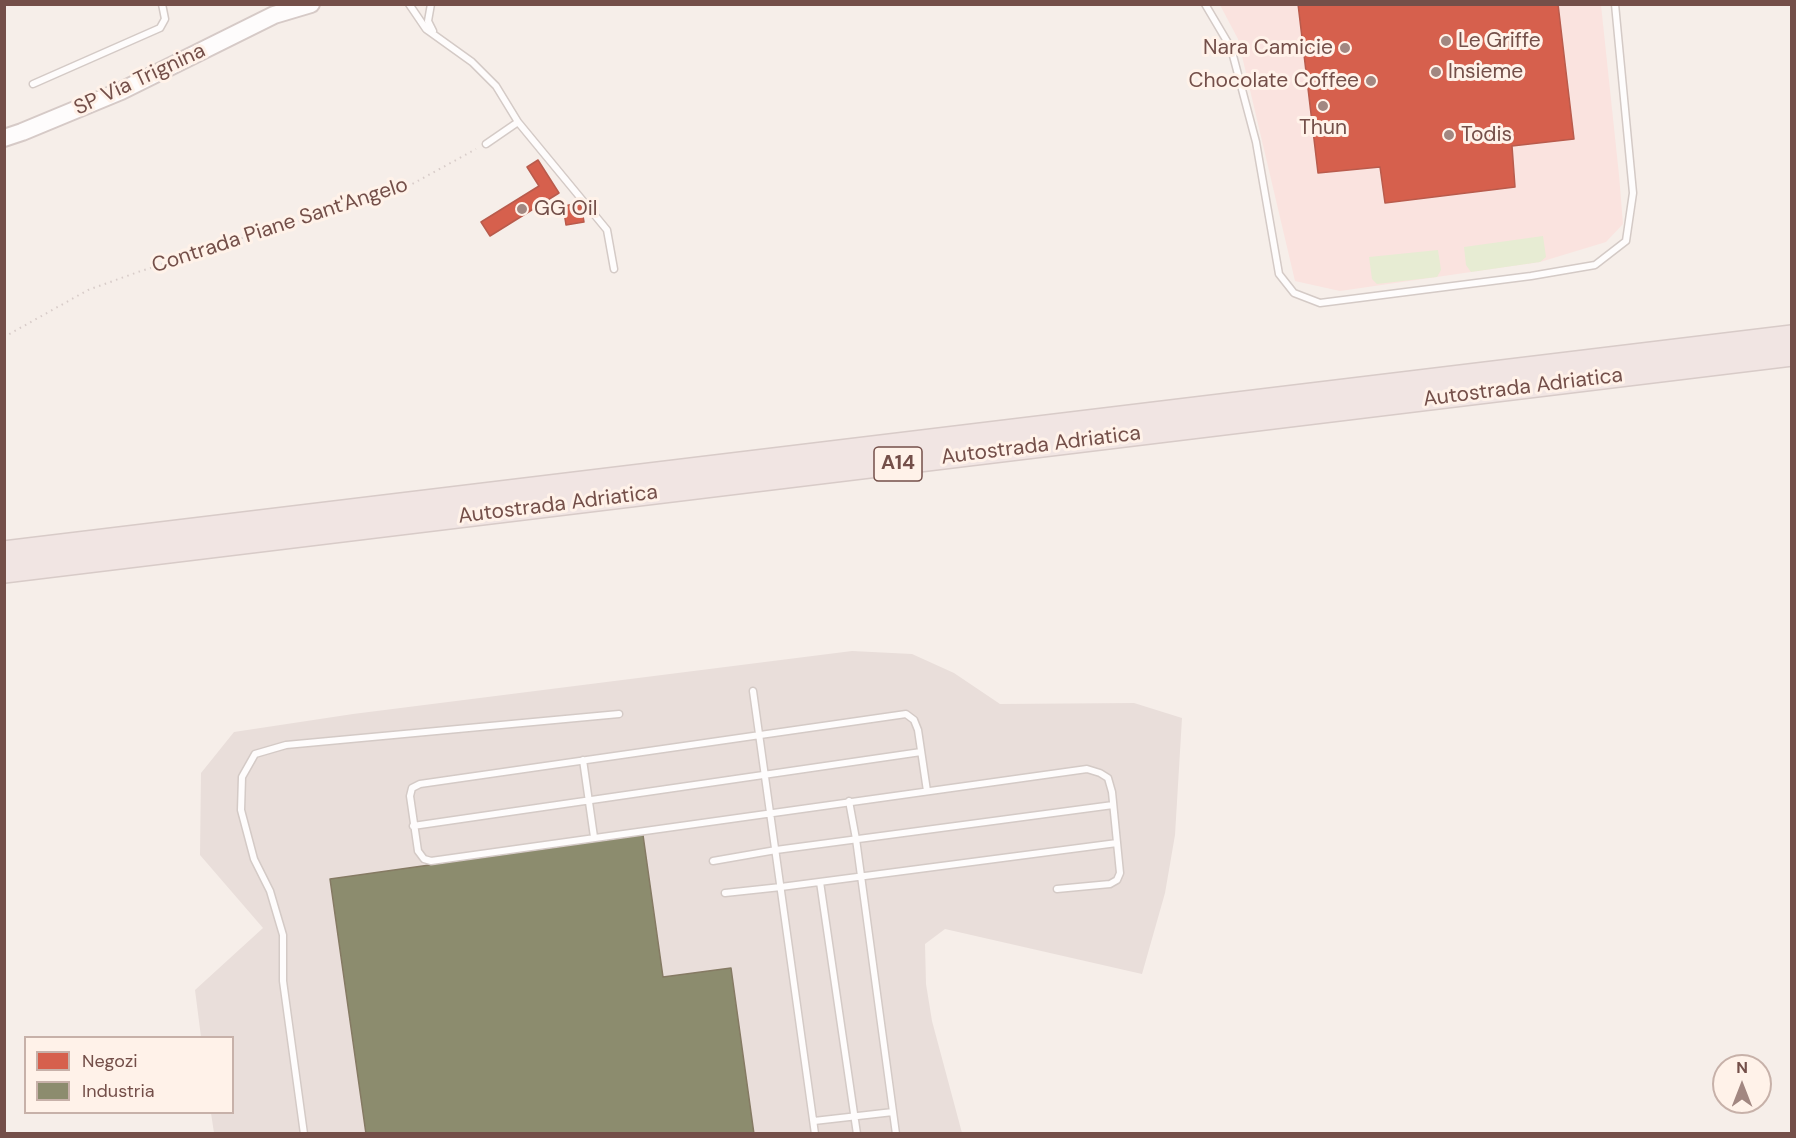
<!DOCTYPE html>
<style>
body{margin:0}
#map{position:relative;width:1796px;height:1138px;overflow:hidden;background:#f6eee9;font-family:"DM Sans",sans-serif}
canvas{display:block}
.frame{position:absolute;inset:0;border:6px solid #744f49;pointer-events:none}
.legend{position:absolute;left:24px;top:1036px;width:210px;height:78px;box-sizing:border-box;background:#fff2e9;border:2px solid #c7b1a9;margin:0;padding:8px 10px;list-style:none;font-size:18px;color:#744f49}
.legend li{display:flex;align-items:center;gap:12px;height:30px}
.legend b{width:30px;border:2px solid #c7b1a9}
.north{position:absolute;left:1712px;top:1054px;width:60px;height:60px;box-sizing:border-box;background:#fff2e9;border:2px solid #c7b1a9;border-radius:50%;rotate:0deg;font-size:16px;font-weight:700;line-height:24px;text-align:center;color:#744f49}
.north::after{content:'';display:block;margin:auto;width:21px;height:27px;background:#a28781;clip-path:polygon(50% 0,100% 100%,50% 72%,0 100%)}
</style>
<div id="map">
<canvas width="1796" height="1138"></canvas>
<div class="frame"></div>
<ul class="legend">
<li><b style="height:16px;background:#d6604d"></b>Negozi</li>
<li><b style="height:16px;background:#8c8c6e"></b>Industria</li>
</ul>
<div class="north">N</div>
</div>
<script>
const context = document.querySelector('canvas').getContext('2d');
context.lineJoin = 'round';
function fill(path, color) {
  context.fillStyle = color;
  context.fill(path, 'evenodd');
}
function poly(rows) {
  const path = new Path2D();
  for (const r of rows) {
    path.moveTo(r[0], r[1]);
    for (let i = 2; i < r.length; i += 2) path.lineTo(r[i], r[i + 1]);
  }
  return path;
}
function trace(path, color, width, dash) {
  context.strokeStyle = color;
  context.lineWidth = width;
  context.lineCap = dash ? 'butt' : 'round';
  context.setLineDash(dash || []);
  context.stroke(path);
}
function label(font, color, halo, rows, align = 'center') {
  context.font = font + ' "DM Sans",sans-serif';
  context.lineWidth = 6;
  context.setLineDash([]);
  context.textBaseline = 'middle';
  context.strokeStyle = halo;
  context.fillStyle = color;
  for (const [text, x, y, turn = 0] of rows) {
    context.save();
    context.translate(x, y);
    context.rotate((+turn || 0) * Math.PI / 180);
    context.textAlign = isNaN(turn) ? turn : align;
    if (halo) context.strokeText(text, 0, 0);
    context.fillText(text, 0, 0);
    context.restore();
  }
}
const commercial = poly([
 [1220,5,1601,5,1619,175,1623,224,1606,242,1540,262,1340,291,1295,281,1238,39]
]);
const industrial = poly([
 [852,651,912,654,954,673,1000,704,1134,703,1182,718,1175,835,1165,893,1142,974,945,929,925,944,926,984,932,1021,962,1133,214,1133,211,1113,232,1112,232,1038,201,1037,195,990,263,928,200,855,201,773,234,732,353,714]
]);
const green = poly([
 [1543,236,1546,257,1540,262,1471,272,1466,265,1464,247],
 [1438,250,1441,270,1437,277,1377,284,1372,279,1369,257]
]);
const shops = poly([
 [1298,4,1558,4,1574,139,1512,146,1515,187,1385,203,1380,167,1318,173,1298,4],
 [538,160,559,193,490,236,481,222,539,186,527,167,538,160],
 [581,203,584,222,566,225,563,206,581,203]
]);
const industry = poly([
 [643,835,663,977,731,968,754,1134,366,1134,330,879,643,835]
]);
const path = poly([
 [4,337,88,290,138,272,270,229,349,208,405,188,476,149]
]);
const service = poly([
 [409,4,426,29,472,62,496,86,518,122,486,144],
 [431,4,428,21,433,31],
 [1205,4,1231,48,1256,142,1279,274,1294,293,1320,303,1531,276,1595,265,1626,241,1633,193,1615,4],
 [33,84,160,28,165,19,162,4],
 [518,122,607,230,614,269],
 [753,691,815,1134],
 [583,760,594,837],
 [927,791,918,730,914,720,906,714,420,784,412,788,410,796,418,851,424,859,431,861,1087,769,1100,773,1108,778,1112,792,1120,873,1117,880,1110,884,1057,889],
 [849,801,856,839,896,1134],
 [413,826,921,752],
 [713,861,776,850,1113,805],
 [820,882,857,1134],
 [725,893,781,887,1117,843],
 [814,1121,893,1112],
 [304,1134,283,981,283,935,270,891,254,859,241,810,242,777,255,754,286,745,619,714]
]);
const secondary = poly([
 [4,138,22,132,121,91,274,15,311,4]
]);
const motorway = poly([
 [4,552,1792,336],
 [4,572,1792,355]
]);
const markers = [
 [1446,41,6,"#a28781"],
 [1345,48,6,"#a28781"],
 [1436,72,6,"#a28781"],
 [1371,81,6,"#a28781"],
 [1323,106,6,"#a28781"],
 [1449,135,6,"#a28781"],
 [522,209,6,"#a28781"]
];
const shields = [
 [898,464,48]
];
const shieldNames = [
 ["A14",898,464]
];
const poiNames = [
 ["Le Griffe",1458,41],
 ["Nara Camicie",1333,48,"right"],
 ["Insieme",1448,72],
 ["Chocolate Coffee",1359,81,"right"],
 ["Thun",1323,128,"center"],
 ["Todis",1461,135],
 ["GG Oil",534,209]
];
const streetNames = [
 ["SP Via Trignina",140,80,-25],
 ["Contrada Piane Sant'Angelo",280,226,-18],
 ["Autostrada Adriatica",1523,388,-7],
 ["Autostrada Adriatica",1041,446,-7],
 ["Autostrada Adriatica",558,505,-7]
];
fill(commercial, '#fae3df');
fill(industrial, '#e9deda');
fill(green, '#e7ecd3');
fill(shops, '#d6604d');
trace(shops, '#b95b4c', 1.5);
fill(industry, '#8c8c6e');
trace(industry, '#857a63', 1.5);
trace(service, '#d4cac6', 9);
trace(secondary, '#d6cac7', 20);
trace(motorway, '#d8cbc8', 24);
trace(path, '#d8ccc9', 2, [1.5, 4.5]);
trace(service, '#fefcfc', 6);
trace(secondary, '#fefcfc', 16);
trace(motorway, '#f1e5e3', 21);
for (const [x, y, r, color] of markers) {
  const dot = new Path2D();
  dot.arc(x, y, r, 0, 2 * Math.PI);
  context.fillStyle = color;
  context.fill(dot);
  trace(dot, '#fff2e9', 2);
}
for (const [x, y, w] of shields) {
  const box = new Path2D();
  box.roundRect(x - w / 2, y - 17, w, 34, 4.5);
  context.fillStyle = '#fff2e9';
  context.fill(box);
  trace(box, '#744f49', 1.5);
}
label('bold 20px', '#744f49', null, shieldNames);
label('21px', '#744f49', '#fff2e9', poiNames, 'left');
label('21px', '#744f49', '#fff2e9', streetNames);
</script>
